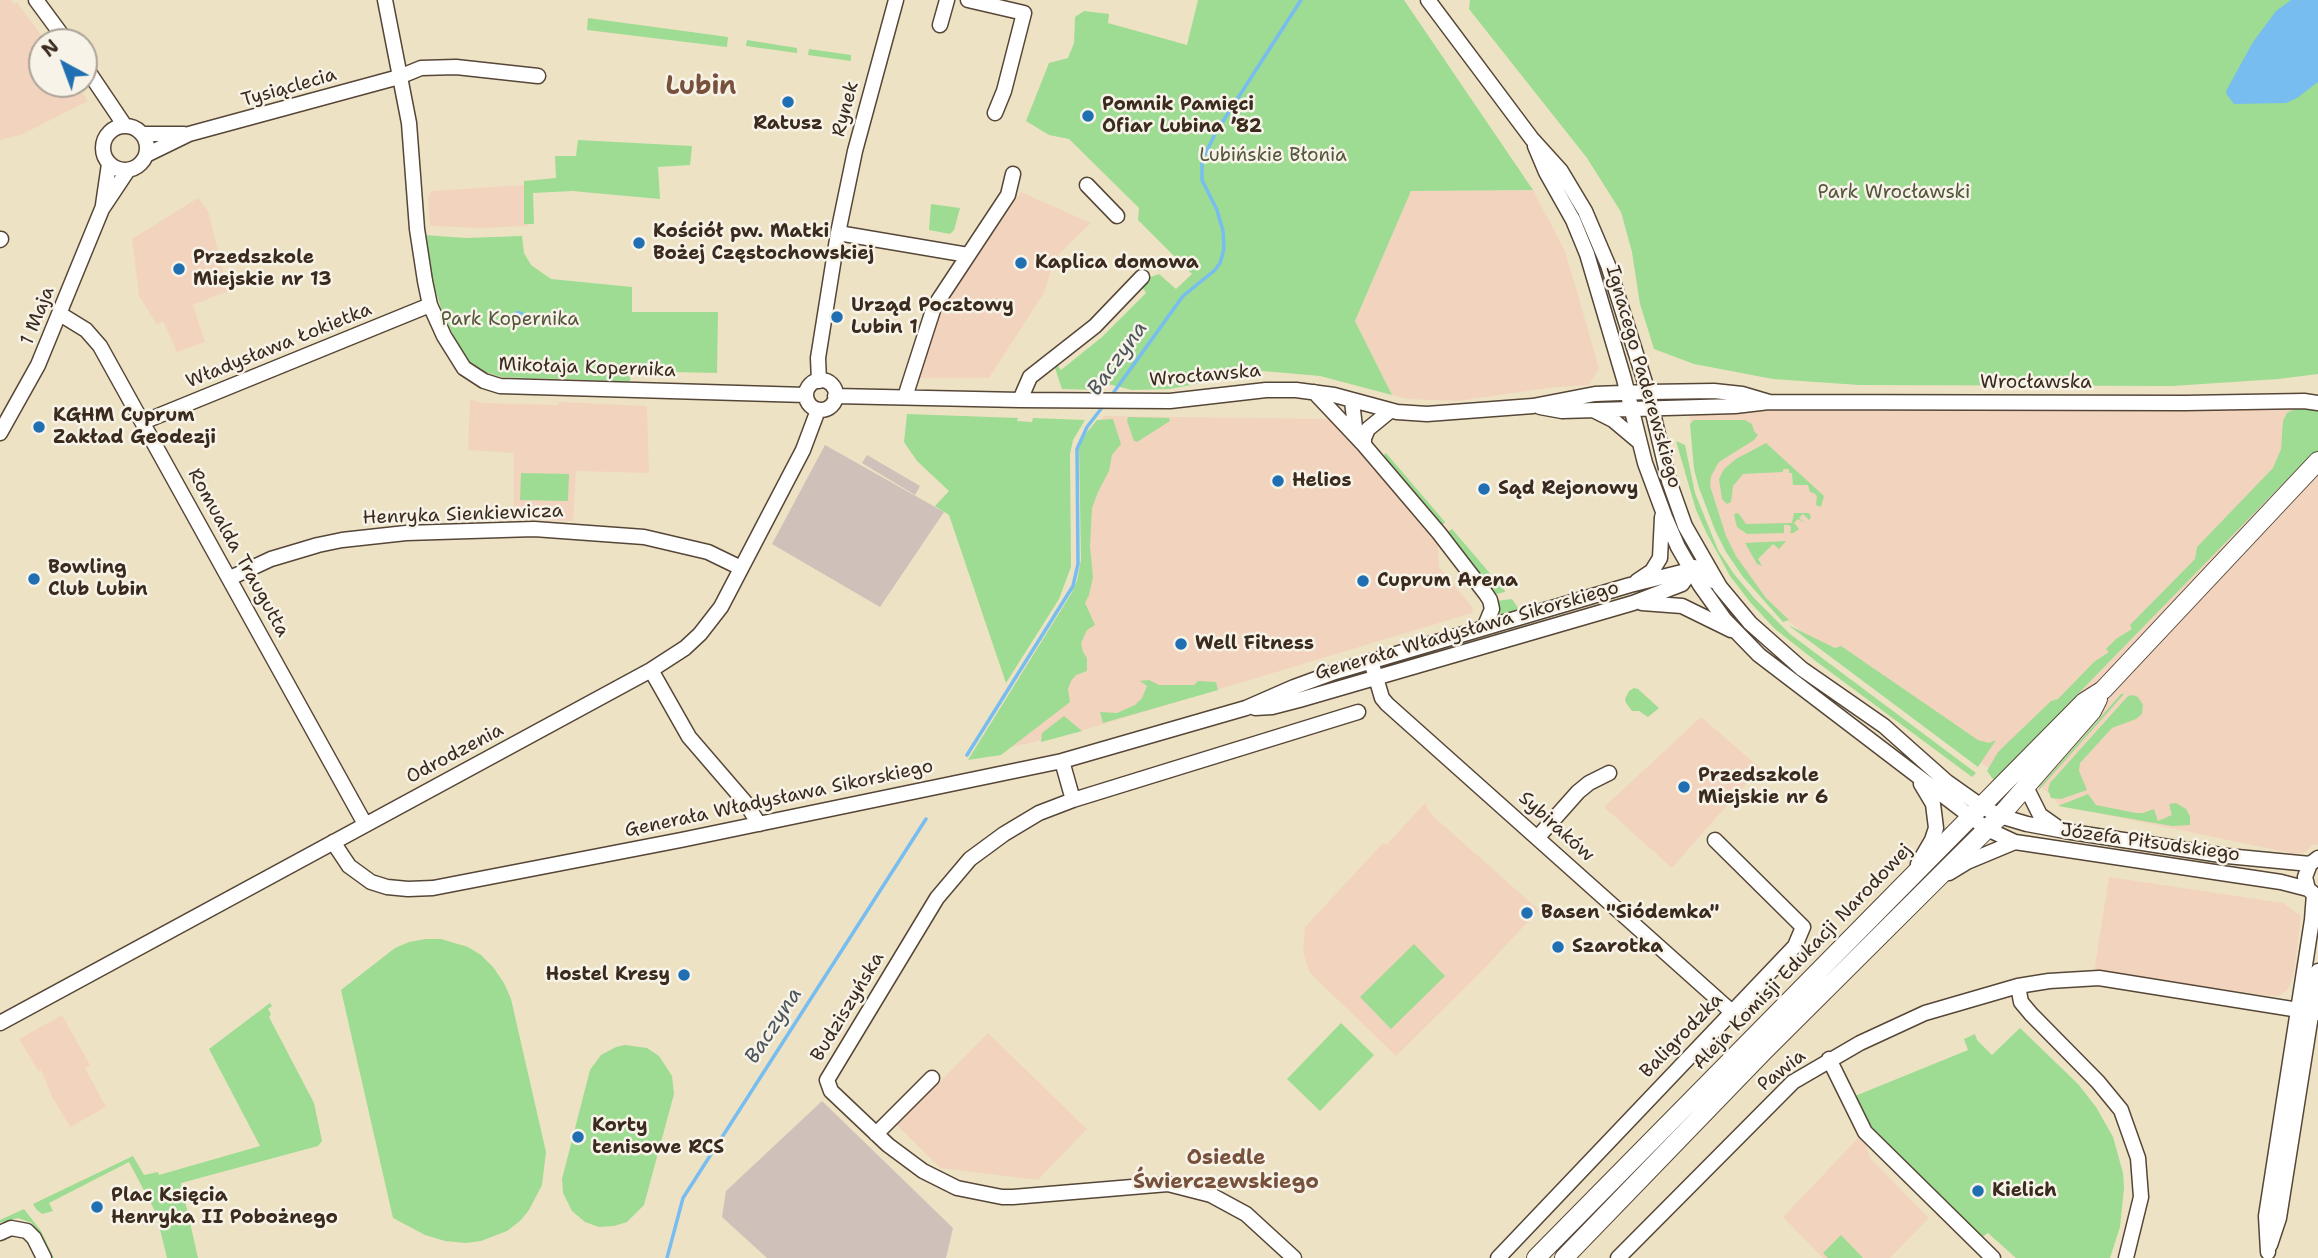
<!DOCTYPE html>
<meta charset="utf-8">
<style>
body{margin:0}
#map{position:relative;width:2318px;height:1258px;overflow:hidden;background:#eee2c4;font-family:"Shantell Sans",sans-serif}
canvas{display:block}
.north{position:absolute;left:28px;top:28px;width:70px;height:70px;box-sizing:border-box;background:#f7f3e8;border:2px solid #aca397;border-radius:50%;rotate:319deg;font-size:19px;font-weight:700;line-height:28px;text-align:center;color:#3b2a1e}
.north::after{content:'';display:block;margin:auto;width:24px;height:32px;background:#1f6fb2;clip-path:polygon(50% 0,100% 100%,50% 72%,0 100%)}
</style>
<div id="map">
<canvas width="2318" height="1258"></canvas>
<div class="north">N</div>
</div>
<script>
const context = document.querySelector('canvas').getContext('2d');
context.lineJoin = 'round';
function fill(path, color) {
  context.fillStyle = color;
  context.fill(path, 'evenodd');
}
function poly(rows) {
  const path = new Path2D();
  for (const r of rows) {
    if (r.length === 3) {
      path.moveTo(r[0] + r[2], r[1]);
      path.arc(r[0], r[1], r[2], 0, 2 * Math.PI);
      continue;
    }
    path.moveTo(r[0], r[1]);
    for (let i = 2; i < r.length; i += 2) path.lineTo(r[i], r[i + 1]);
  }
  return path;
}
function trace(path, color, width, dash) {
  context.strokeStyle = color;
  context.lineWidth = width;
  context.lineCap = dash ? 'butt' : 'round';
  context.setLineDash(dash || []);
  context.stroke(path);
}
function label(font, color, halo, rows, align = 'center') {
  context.font = font + ' "Shantell Sans",sans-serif';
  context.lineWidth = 5;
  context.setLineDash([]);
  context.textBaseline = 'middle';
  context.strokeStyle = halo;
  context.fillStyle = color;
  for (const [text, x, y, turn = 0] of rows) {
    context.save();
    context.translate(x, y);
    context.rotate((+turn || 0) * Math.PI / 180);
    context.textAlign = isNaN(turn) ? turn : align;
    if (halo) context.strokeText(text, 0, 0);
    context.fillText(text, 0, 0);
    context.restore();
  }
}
const built = poly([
 [0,0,11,0,14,4,17,2,46,42,42,42,42,84,76,84,88,101,21,135,0,140],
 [523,185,527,189,528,226,481,228,430,226,428,197,431,191],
 [1533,190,1565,251,1578,295,1599,368,1589,385,1548,388,1458,401,1408,399,1392,395,1355,321,1411,191],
 [1021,192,1091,223,1055,258,1044,293,989,378,919,378,941,308],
 [198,198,208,211,228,291,193,305,205,342,177,352,163,321,157,325,139,296,132,239],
 [470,399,482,403,558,405,559,402,647,406,649,473,576,471,573,521,514,520,514,453,468,450],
 [2318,409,2318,845,2314,844,2305,852,2295,854,2059,805,2048,792,2006,768,1998,775,1822,649,1767,603,1732,556,1698,476,1689,410],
 [1104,416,1333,419,1434,538,1438,544,1439,567,1473,608,1472,613,1077,732,986,753,1081,591,1093,432],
 [1701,717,1760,768,1672,868,1604,807],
 [1426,802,1427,808,1433,816,1539,910,1480,973,1396,1056,1310,973,1303,952,1305,927,1383,843,1386,845],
 [2109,877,2283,903,2301,916,2294,973,2288,989,2279,996,2272,996,2094,972],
 [62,1015,90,1065,85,1068,106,1107,70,1127,52,1097,41,1070,38,1071,19,1039],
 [988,1033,1087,1129,1038,1180,940,1168,897,1125],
 [1860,1136,1865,1142,1870,1158,1929,1218,1890,1258,1823,1258,1783,1217]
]);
const industrial = poly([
 [825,445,944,512,880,607,772,544],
 [867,455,920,486,915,495,862,463],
 [822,1101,953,1228,946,1258,767,1258,722,1217,726,1191]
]);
const green = poly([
 [1198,0,1404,0,1533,190,1411,191,1355,321,1392,395,1320,376,1263,371,1170,389,1132,390,1104,383,1098,390,1062,389,1055,368,1057,365,1061,370,1102,337,1146,293,1141,285,1148,278,1159,274,1176,289,1192,274,1138,220,1139,208,1069,139,1049,135,1026,121,1049,63,1068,58,1074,43,1075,17,1084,11,1109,14,1108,23,1187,45],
 [1470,0,2318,0,2318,374,2278,379,2172,386,1859,385,1773,379,1694,364,1654,349,1640,304,1632,252,1621,212,1587,158,1469,9],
 [588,18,728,37,727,47,587,30],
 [747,40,797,48,797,53,746,46],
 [809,49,851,55,851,61,808,55],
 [578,140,692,146,690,165,658,167,660,199,572,191,533,193,534,224,524,224,524,181,556,178,555,156,576,156],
 [931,204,960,208,954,230,950,234,929,230],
 [424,235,466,238,522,236,524,253,531,265,551,279,632,287,632,312,718,312,717,373,631,371,630,381,615,381,501,377,482,371,470,362,460,348,443,314,430,274],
 [2296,408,2318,410,2318,453,2305,461,2068,704,2032,746,1995,782,1987,771,1998,752,2051,701,2058,699,2094,662,2109,652,2106,649,2116,639,2132,629,2130,625,2195,559,2197,547,2273,468,2281,449,2283,421,2287,413],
 [907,414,1018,418,1017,421,1032,422,1033,418,1085,420,1073,440,1070,454,1071,567,1059,599,1006,683,949,515,935,506,949,491,917,461,904,442],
 [1128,417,1169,418,1170,421,1137,442,1134,441,1127,421],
 [1113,419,1121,444,1112,455,1109,471,1098,492,1092,508,1090,546,1093,577,1089,595,1085,603,1095,625,1087,630,1081,643,1083,652,1087,658,1087,671,1076,675,1071,681,1068,689,1070,702,1001,755,968,760,1071,594,1077,581,1081,560,1079,447,1083,437,1097,420],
 [1694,420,1745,420,1752,424,1754,431,1758,435,1754,440,1719,462,1711,476,1710,486,1726,536,1736,556,1766,598,1789,620,1783,622,1743,577,1726,552,1715,530,1699,488,1694,469,1690,424],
 [1676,441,1685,445,1695,493,1718,550,1734,574,1755,599,1790,634,1976,773,1972,777,1817,662,1775,629,1750,602,1730,576,1706,532,1696,510],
 [1766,443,1824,496,1821,507,1816,505,1817,496,1814,493,1810,492,1808,485,1793,485,1792,473,1789,473,1789,469,1783,469,1783,472,1743,474,1733,486,1731,502,1727,504,1722,499,1719,479,1724,469,1736,459],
 [1386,453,1445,522,1442,526,1382,457],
 [521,473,569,474,568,501,520,500],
 [1736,513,1739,514,1746,524,1792,523,1794,513,1809,513,1811,517,1809,520,1803,514,1799,518,1805,523,1798,519,1794,523,1799,529,1793,533,1790,533,1791,527,1789,525,1784,525,1784,533,1747,534,1737,527,1734,515],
 [1452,529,1505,591,1505,592,1492,595,1459,555,1459,547,1447,532],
 [1786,541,1779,549,1773,544,1758,559,1762,566,1757,564,1745,543],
 [1512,599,1520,611,1500,617,1497,615,1496,601],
 [1788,625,1835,648,1841,646,1978,740,1989,743,1996,740,1978,767],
 [1149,680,1159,685,1194,685,1198,681,1216,682,1218,690,1103,723,1100,712,1117,713,1135,705,1142,698,1147,686,1140,681],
 [1634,688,1638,689,1659,708,1648,717,1639,711,1632,711,1626,703,1625,699,1629,691],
 [2121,694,2124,694,2038,791,2040,786],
 [2133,695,2138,697,2143,705,2142,714,2136,719,2112,728,2080,763,2079,771,2087,790,2061,799,2051,798,2048,790,2050,783,2128,696],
 [1064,716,1082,731,1041,742,1042,733],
 [2088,794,2096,805,2136,813,2143,813,2154,809,2158,821,2172,815,2169,804,2176,803,2186,809,2190,816,2190,825,2172,826,2058,806],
 [426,939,441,939,468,947,481,955,493,967,504,983,511,999,546,1152,542,1185,529,1210,520,1221,507,1231,481,1241,466,1243,445,1241,425,1235,393,1218,341,990,395,948,409,942],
 [1414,944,1445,976,1391,1029,1360,997],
 [270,1003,272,1006,268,1009,271,1014,269,1017,314,1103,322,1141,318,1146,181,1183,198,1258,167,1258,156,1213,129,1162,49,1203,53,1211,42,1214,36,1209,33,1204,133,1156,144,1175,158,1172,159,1175,260,1146,209,1049],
 [1341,1023,1374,1055,1320,1111,1287,1079],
 [2020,1028,2078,1084,2096,1107,2113,1137,2123,1173,2124,1188,2120,1227,2110,1258,2016,1258,1988,1233,1981,1238,1869,1128,1855,1096,1968,1050,1964,1039,1975,1034,1977,1040,1992,1055],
 [625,1045,647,1048,659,1056,672,1076,674,1094,644,1205,627,1222,614,1226,599,1227,585,1222,572,1211,563,1193,562,1179,590,1070,601,1055,616,1047],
 [24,1209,41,1231,54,1258,51,1258,32,1223,18,1218,0,1223,0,1220],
 [1841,1235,1863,1258,1828,1258,1823,1253]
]);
const water = poly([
 [2291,0,2318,0,2318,82,2297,98,2286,103,2234,104,2227,95,2226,91,2253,42,2276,11],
 [518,319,8]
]);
const stream = poly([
 [1111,396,1183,296,1215,270,1220,263,1224,249,1223,231,1217,210,1202,180,1202,161,1216,132,1301,0],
 [967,755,1073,586,1078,564,1077,449,1087,427,1104,405],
 [667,1258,683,1198,926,819]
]);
const minor = poly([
 [36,0,67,42],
 [385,0,409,123,417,229,425,281,430,305,444,336,464,368,484,381,500,386,806,395],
 [968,0,1024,13,1004,91,995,113],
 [1428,0,1532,139,1561,171,1585,211,1608,265,1648,392,1669,481,1685,526,1720,587,1750,623,1802,669,1884,726,1947,782,1981,806,2000,816,2027,824,2065,831,2227,856,2310,864],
 [940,25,947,0],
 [84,65,125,126],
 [125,148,22],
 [142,134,184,134],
 [1535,146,1546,172,1573,220,1587,254,1624,379,1645,463,1665,517,1678,547,1700,585,1725,620,1759,655,1987,829,2015,842,2281,882,2308,889],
 [146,155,189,134,399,77,421,68,456,67,538,76],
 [1087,185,1117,216],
 [103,205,109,164],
 [838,233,968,255],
 [0,240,1,239],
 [60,314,86,330,100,346,365,824],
 [821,395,15],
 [819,381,818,358,838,233,855,151,896,0],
 [1314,392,1364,445,1439,533,1486,594,1490,600,1492,609,1484,628],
 [835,396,1020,400,1170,401,1266,390,1296,390,1334,395,1397,412,1427,414,1533,406,1595,394,1648,392,1714,391,1742,394,1769,402],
 [905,397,934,307,1008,195,1013,174],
 [1020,400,1030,377,1095,326,1142,277],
 [1352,401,1356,436],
 [1540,407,1562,411,1735,406,1769,402,2185,403,2304,401,2318,403],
 [1595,411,1613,420,1638,441],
 [143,422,430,305],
 [0,433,38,365,102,209,128,170],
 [1364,445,1364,438,1368,429,1390,411],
 [230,578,271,559,318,545,342,540,406,533,534,529,644,537,708,552,741,568],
 [1637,581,1652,571,1660,558,1662,517],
 [1642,603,1682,606,1731,630],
 [1371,661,1382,698,1387,704,1732,1012],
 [651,670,689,737,745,802,759,824],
 [1255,708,1272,707,1299,700,1633,603,1682,584,1694,567],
 [1062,761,1073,800],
 [2026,787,2040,815,2057,827],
 [1538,837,1578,792,1589,783,1609,773],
 [333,842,349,866,371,882,387,887,408,889,433,888,681,840,1062,761,1246,708,1294,687,1335,672,1630,585,1682,572,1692,572,1716,582],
 [1918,864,1932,840,1936,828,1933,804,1921,784],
 [1949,873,1967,862,2015,842],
 [2314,894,2308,889,2305,877,2310,864,2318,858],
 [2018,986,2021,1002,2031,1014,2098,1082,2121,1110,2138,1158,2141,1197,2126,1258],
 [0,1023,651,670,685,648,700,634,721,607,803,450,818,410],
 [1829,1059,1865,1132,1993,1258],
 [876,1134,932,1078],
 [0,1233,11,1228,27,1231,34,1238,44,1258],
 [2270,1245,2279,1218,2318,971],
 [2268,1252,2266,1216,2312,920,2314,894],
 [1294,1258,1246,1214,1211,1195,1168,1184,1013,1197,1002,1197,957,1188,923,1171,888,1145,831,1091,827,1080,937,898,970,859,1004,834,1039,813,1073,800,1358,712],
 [1498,1258,1795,946,1803,927,1715,840],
 [1618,1258,1793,1082,1860,1043,1925,1013,2018,986,2049,981,2099,978,2318,1013]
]);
const major = poly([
 [1536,1258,2005,782,2084,702,2103,690,2318,461],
 [1564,1258,1764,1051,2000,816,2092,711,2098,699]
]);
const markers = [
 [788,102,7,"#1f6fb2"],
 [1088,116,7,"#1f6fb2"],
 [639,243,7,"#1f6fb2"],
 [1021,263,7,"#1f6fb2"],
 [179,269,7,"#1f6fb2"],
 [837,317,7,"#1f6fb2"],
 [39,427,7,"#1f6fb2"],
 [1278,481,7,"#1f6fb2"],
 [1484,489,7,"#1f6fb2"],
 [34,579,7,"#1f6fb2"],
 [1363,581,7,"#1f6fb2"],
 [1181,644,7,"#1f6fb2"],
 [1684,787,7,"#1f6fb2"],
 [1527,913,7,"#1f6fb2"],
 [1558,947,7,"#1f6fb2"],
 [684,975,7,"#1f6fb2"],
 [578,1137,7,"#1f6fb2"],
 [1978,1191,7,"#1f6fb2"],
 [97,1207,7,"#1f6fb2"]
];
const streetNames = [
 ["Tysiąclecia",289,88,-16],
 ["Rynek",846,109,-75],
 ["1 Maja",38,316,-68],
 ["Władysława Łokietka",279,346,-22],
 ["Mikołaja Kopernika",587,368,2],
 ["Wrocławska",1205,376,-5],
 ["Ignacego Paderewskiego",1643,377,74],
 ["Wrocławska",2036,383],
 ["Henryka Sienkiewicza",463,515,-2],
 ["Romualda Traugutta",238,553,61],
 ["Generała Władysława Sikorskiego",1467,631,-16],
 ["Odrodzenia",455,754,-28],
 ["Generała Władysława Sikorskiego",779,799,-12],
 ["Sybiraków",1556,827,42],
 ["Józefa Piłsudskiego",2150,843,8],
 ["Aleja Komisji Edukacji Narodowej",1803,957,-46],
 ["Budziszyńska",848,1007,-59],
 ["Baligrodzka",1682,1036,-46],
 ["Pawia",1782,1071,-38]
];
const poiNames = [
 ["Pomnik Pamięci",1102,105],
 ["Ofiar Lubina ’82",1102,127],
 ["Ratusz",788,124,"center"],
 ["Kościół pw. Matki",653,232],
 ["Bożej Częstochowskiej",653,254],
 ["Przedszkole",193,258],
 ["Miejskie nr 13",193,280],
 ["Kaplica domowa",1035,263],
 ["Urząd Pocztowy",851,306],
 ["Lubin 1",851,328],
 ["KGHM Cuprum",53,416],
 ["Zakład Geodezji",53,438],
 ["Helios",1292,481],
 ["Sąd Rejonowy",1498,489],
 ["Bowling",48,568],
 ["Club Lubin",48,590],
 ["Cuprum Arena",1377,581],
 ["Well Fitness",1195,644],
 ["Przedszkole",1698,776],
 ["Miejskie nr 6",1698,798],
 ["Basen \"Siódemka\"",1541,913],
 ["Szarotka",1572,947],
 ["Hostel Kresy",670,975,"right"],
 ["Korty",592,1126],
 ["tenisowe RCS",592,1148],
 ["Kielich",1992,1191],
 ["Plac Księcia",111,1196],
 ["Henryka II Pobożnego",111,1218]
];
const parkNames = [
 ["Lubińskie Błonia",1273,156],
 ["Park Wrocławski",1894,193],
 ["Park Kopernika",510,320]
];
const waterNames = [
 ["Baczyna",1118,359,-54],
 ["Baczyna",774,1026,-57]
];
const neighbourhoodNames = [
 ["Osiedle",1226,1159],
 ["Świerczewskiego",1226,1183]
];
const districtNames = [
 ["Lubin",701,87]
];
fill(built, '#f2d4be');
fill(industrial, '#cfc0ba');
fill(green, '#9ddc92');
fill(water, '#78bdef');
trace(stream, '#78bdef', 3.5);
trace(minor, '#564637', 17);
trace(major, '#564637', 20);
trace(minor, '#fff', 14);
trace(major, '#fff', 18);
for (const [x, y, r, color] of markers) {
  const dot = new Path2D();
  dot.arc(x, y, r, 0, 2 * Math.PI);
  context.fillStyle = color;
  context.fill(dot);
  trace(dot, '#f7f3e8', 2.5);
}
label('19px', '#3b2a1e', '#f7f3e8', streetNames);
label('bold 19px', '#3b2a1e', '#f7f3e8', poiNames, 'left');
label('19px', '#54563b', '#f7f3e8', parkNames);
label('italic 21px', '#4d565d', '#f7f3e8', waterNames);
label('bold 21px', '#77513b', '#f7f3e8', neighbourhoodNames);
label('bold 26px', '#77513b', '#f7f3e8', districtNames);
</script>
